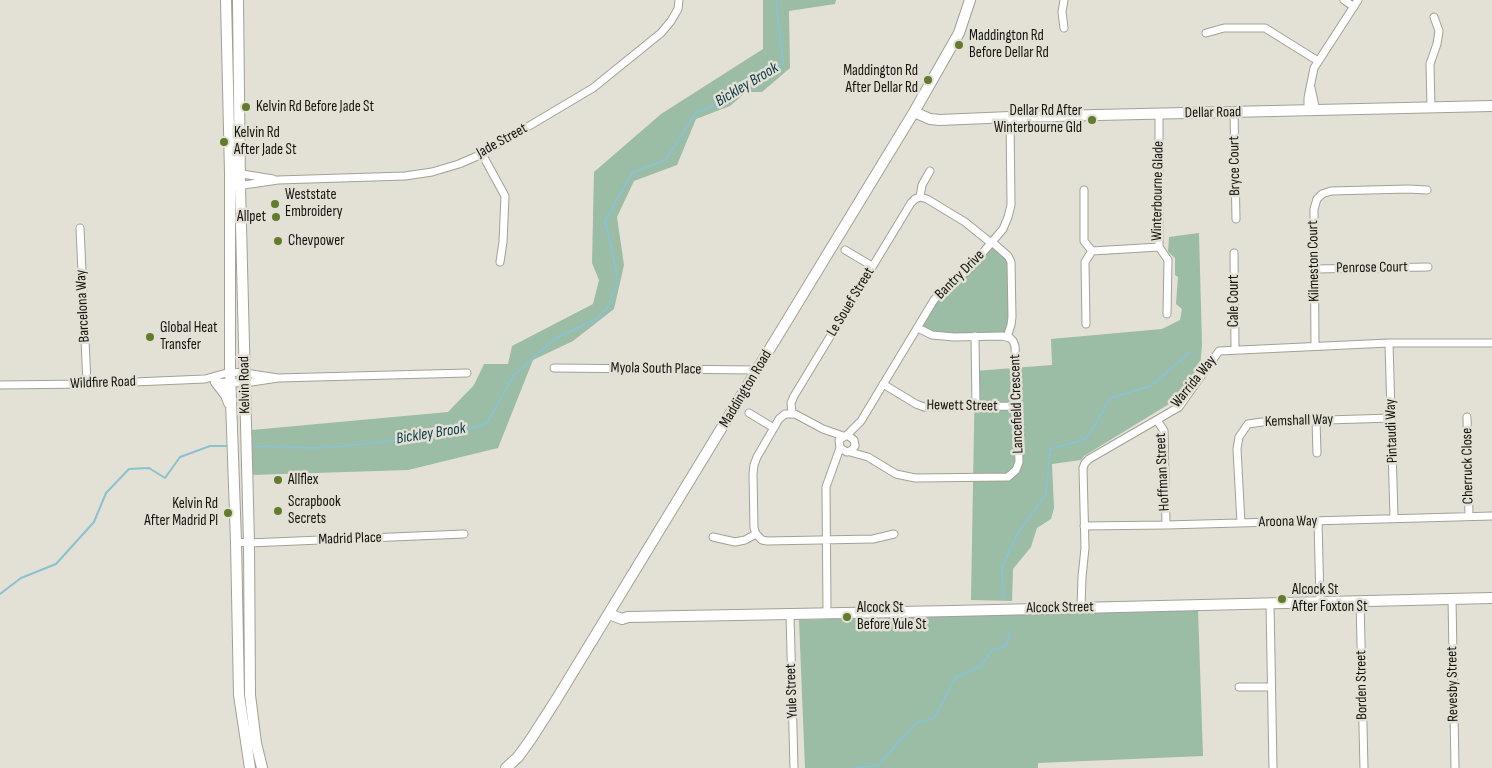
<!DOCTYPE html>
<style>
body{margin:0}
canvas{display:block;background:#e3e0d5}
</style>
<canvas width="1492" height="768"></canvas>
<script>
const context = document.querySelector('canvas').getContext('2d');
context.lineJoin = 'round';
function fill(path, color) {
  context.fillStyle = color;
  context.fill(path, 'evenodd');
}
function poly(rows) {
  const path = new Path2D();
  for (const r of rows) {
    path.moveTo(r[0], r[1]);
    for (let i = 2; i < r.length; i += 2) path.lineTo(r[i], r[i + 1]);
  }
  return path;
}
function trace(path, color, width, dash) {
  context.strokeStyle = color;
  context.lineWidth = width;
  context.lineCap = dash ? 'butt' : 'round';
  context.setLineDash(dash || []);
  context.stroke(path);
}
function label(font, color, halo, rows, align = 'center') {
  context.font = font + ' "Sofia Sans Condensed",sans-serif';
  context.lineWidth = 5;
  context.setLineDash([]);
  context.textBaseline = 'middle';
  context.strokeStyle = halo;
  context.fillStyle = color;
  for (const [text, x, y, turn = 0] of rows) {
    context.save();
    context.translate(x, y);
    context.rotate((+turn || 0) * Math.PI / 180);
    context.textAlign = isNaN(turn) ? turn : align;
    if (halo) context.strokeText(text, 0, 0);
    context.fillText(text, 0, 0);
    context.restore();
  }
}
const green = poly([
 [763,0,836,0,835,4,789,11,790,68,762,92,746,92,730,106,696,119,677,165,634,181,617,217,624,265,614,309,573,341,533,360,498,448,408,470,252,475,252,430,448,412,474,385,484,364,508,364,512,346,593,304,599,280,592,263,594,172,661,114,763,49],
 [1199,233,1202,344,1200,369,1169,404,1084,456,1081,460,1052,464,1054,508,1051,519,1037,528,1031,547,1013,569,1012,601,971,600,975,371,1052,365,1051,339,1162,329,1180,320,1182,309,1176,304,1178,277,1175,275,1175,258,1168,252,1169,237],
 [992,242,1008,256,1010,329,1007,337,932,335,918,328,929,309],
 [1198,610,1203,756,1038,763,1038,768,805,768,799,620,1086,611]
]);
const stream = poly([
 [250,446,315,448,366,444,460,432,487,423,514,375,554,339,595,320,608,307,617,284,615,264,605,221,632,173,665,160,696,113,730,99,740,86,783,63,776,0],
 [0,594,21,578,56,564,94,522,106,493,129,469,149,468,165,478,180,457,210,446,228,446],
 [1003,599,1002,567,1018,533,1046,494,1050,449,1086,439,1111,398,1151,386,1190,352],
 [854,768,878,765,916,723,934,718,955,678,981,666,992,650,1006,646,1010,631]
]);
const minor = poly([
 [1344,0,1354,7],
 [1064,28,1062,12,1064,0],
 [1206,33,1224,28,1265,28,1318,61],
 [1311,88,1316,111],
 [1431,108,1430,64,1437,44,1439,31,1434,17],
 [1308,111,1308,98,1314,68,1358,0],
 [1234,112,1236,219],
 [482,154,505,196,503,242,500,262],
 [236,173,273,179],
 [237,186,278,180,405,176,432,172,459,164,482,154,593,88,661,33,671,21,678,9,679,0],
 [1084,190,1084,241,1092,251],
 [920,197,922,185,930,171],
 [80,228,87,384],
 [992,242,1008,256,1011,262,1012,317,1011,325,1007,337],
 [1159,247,1168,260,1167,314],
 [845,250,872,266],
 [1234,253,1235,349],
 [1315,269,1428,267],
 [1086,324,1085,262,1092,251,1159,247,1159,114],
 [975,336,976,407],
 [1389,343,1394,518],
 [1315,346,1314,209,1317,199,1322,194,1331,191,1408,189,1427,190],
 [554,368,757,370],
 [215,382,245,383,278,378,467,373],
 [883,384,916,404,924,407,1017,406],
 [0,385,87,384,205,379,230,372,245,373,278,378],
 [749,413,774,428],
 [792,413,791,403,794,396,911,203,915,199,920,197,927,199,965,222,991,243],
 [1467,417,1469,516],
 [1157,420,1164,431,1166,525],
 [1316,420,1317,453],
 [847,435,854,440,855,446,852,450,847,452,840,448,839,440,847,435,861,421,934,300,943,290,968,270,1003,229,1008,217,1011,205,1010,117],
 [843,436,823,429,795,414,785,414,779,419,757,457,754,465,753,474,754,528,756,534,762,540,767,541,873,539,894,534],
 [850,452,868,457,896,474,915,478,1008,477,1016,470,1019,462,1015,346,1013,341,1010,338,1002,336,954,337,932,335,918,328],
 [1318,521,1320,601],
 [1241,523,1237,449,1239,437,1248,424,1262,422,1392,418],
 [1084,526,1166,525,1492,516],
 [713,537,735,542,745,540,756,534],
 [236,542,249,543,464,534],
 [1452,599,1455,768],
 [1360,601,1364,768],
 [1270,603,1273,768],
 [1081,608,1082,577,1085,548,1083,468,1085,463,1089,459,1179,407,1219,351,1389,343,1492,343],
 [827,613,826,487,840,448],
 [790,614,794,768],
 [1239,687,1271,687]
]);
const secondary = poly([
 [914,112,930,119,940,120,1010,117,1492,106],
 [609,614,622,619,628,617,953,611,1492,598],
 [506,768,518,757,531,739,556,700,914,112,959,33,970,0]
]);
const primary = poly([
 [226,0,230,173,230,372,236,542,239,695,250,768],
 [238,0,240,186,249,543,250,695,256,743,262,768],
 [216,382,226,395,229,403]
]);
const markers = [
 [959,45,5,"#637b2d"],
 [928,80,5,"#637b2d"],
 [246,107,5,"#637b2d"],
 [1092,120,5,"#637b2d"],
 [224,142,5,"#637b2d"],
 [275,204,5,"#637b2d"],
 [276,217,5,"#637b2d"],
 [278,241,5,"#637b2d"],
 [150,337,5,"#637b2d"],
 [278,480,5,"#637b2d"],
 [278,511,5,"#637b2d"],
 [228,513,5,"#637b2d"],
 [1282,599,5,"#637b2d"],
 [847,617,5,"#637b2d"]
];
const poiNames = [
 ["Maddington Rd",969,36],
 ["Before Dellar Rd",969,53],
 ["Maddington Rd",918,71,"right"],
 ["After Dellar Rd",918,88,"right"],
 ["Kelvin Rd Before Jade St",256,107],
 ["Dellar Rd After",1082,111,"right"],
 ["Winterbourne Gld",1082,128,"right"],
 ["Kelvin Rd",234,133],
 ["After Jade St",234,150],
 ["Weststate",285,195],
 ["Embroidery",285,212],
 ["Allpet",266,217,"right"],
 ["Chevpower",288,241],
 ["Global Heat",160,328],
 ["Transfer",160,345],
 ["Allflex",288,480],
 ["Scrapbook",288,502],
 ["Secrets",288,519],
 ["Kelvin Rd",218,504,"right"],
 ["After Madrid Pl",218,521,"right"],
 ["Alcock St",1292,590],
 ["After Foxton St",1292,607],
 ["Alcock St",857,608],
 ["Before Yule St",857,625]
];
const streetNames = [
 ["Dellar Road",1213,113,-1],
 ["Jade Street",502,141,-29],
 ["Bryce Court",1235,166,-91],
 ["Winterbourne Glade",1158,191,-89],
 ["Kilmeston Court",1314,261,-91],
 ["Penrose Court",1372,268,-1],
 ["Bantry Drive",960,275,-45],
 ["Cale Court",1234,301,-90],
 ["Le Souef Street",851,302,-59],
 ["Barcelona Way",83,306,-93],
 ["Myola South Place",656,369,1],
 ["Warrida Way",1194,382,-51],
 ["Wildfire Road",103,383,-2],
 ["Kelvin Road",245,385,-91],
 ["Maddington Road",746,389,-59],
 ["Lancefield Crescent",1017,404,-92],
 ["Hewett Street",962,406,1],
 ["Kemshall Way",1299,421,-2],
 ["Pintaudi Way",1392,431,-92],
 ["Cherruck Close",1468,466,-91],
 ["Hoffman Street",1163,472,-93],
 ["Aroona Way",1288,522,-1],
 ["Madrid Place",350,539,-2],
 ["Alcock Street",1060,608,-1],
 ["Revesby Street",1453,684,-91],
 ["Borden Street",1362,685,-91],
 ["Yule Street",792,691,-92]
];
const waterNames = [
 ["Bickley Brook",747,85,-31],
 ["Bickley Brook",431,434,-9]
];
fill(green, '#9bbca5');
trace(stream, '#8cc1cf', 2);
trace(minor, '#a3a196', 9);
trace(secondary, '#a3a196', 12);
trace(primary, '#a3a196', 12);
trace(minor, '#fff', 7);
trace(secondary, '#fff', 10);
trace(primary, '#fff', 10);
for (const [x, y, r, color] of markers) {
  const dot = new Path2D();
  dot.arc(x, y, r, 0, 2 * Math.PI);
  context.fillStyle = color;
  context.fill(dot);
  trace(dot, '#e3e0d5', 2);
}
label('15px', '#13120e', '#e3e0d5', poiNames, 'left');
label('15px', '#13120e', '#e3e0d5', streetNames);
label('italic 16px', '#083a45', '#e3e0d5', waterNames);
</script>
